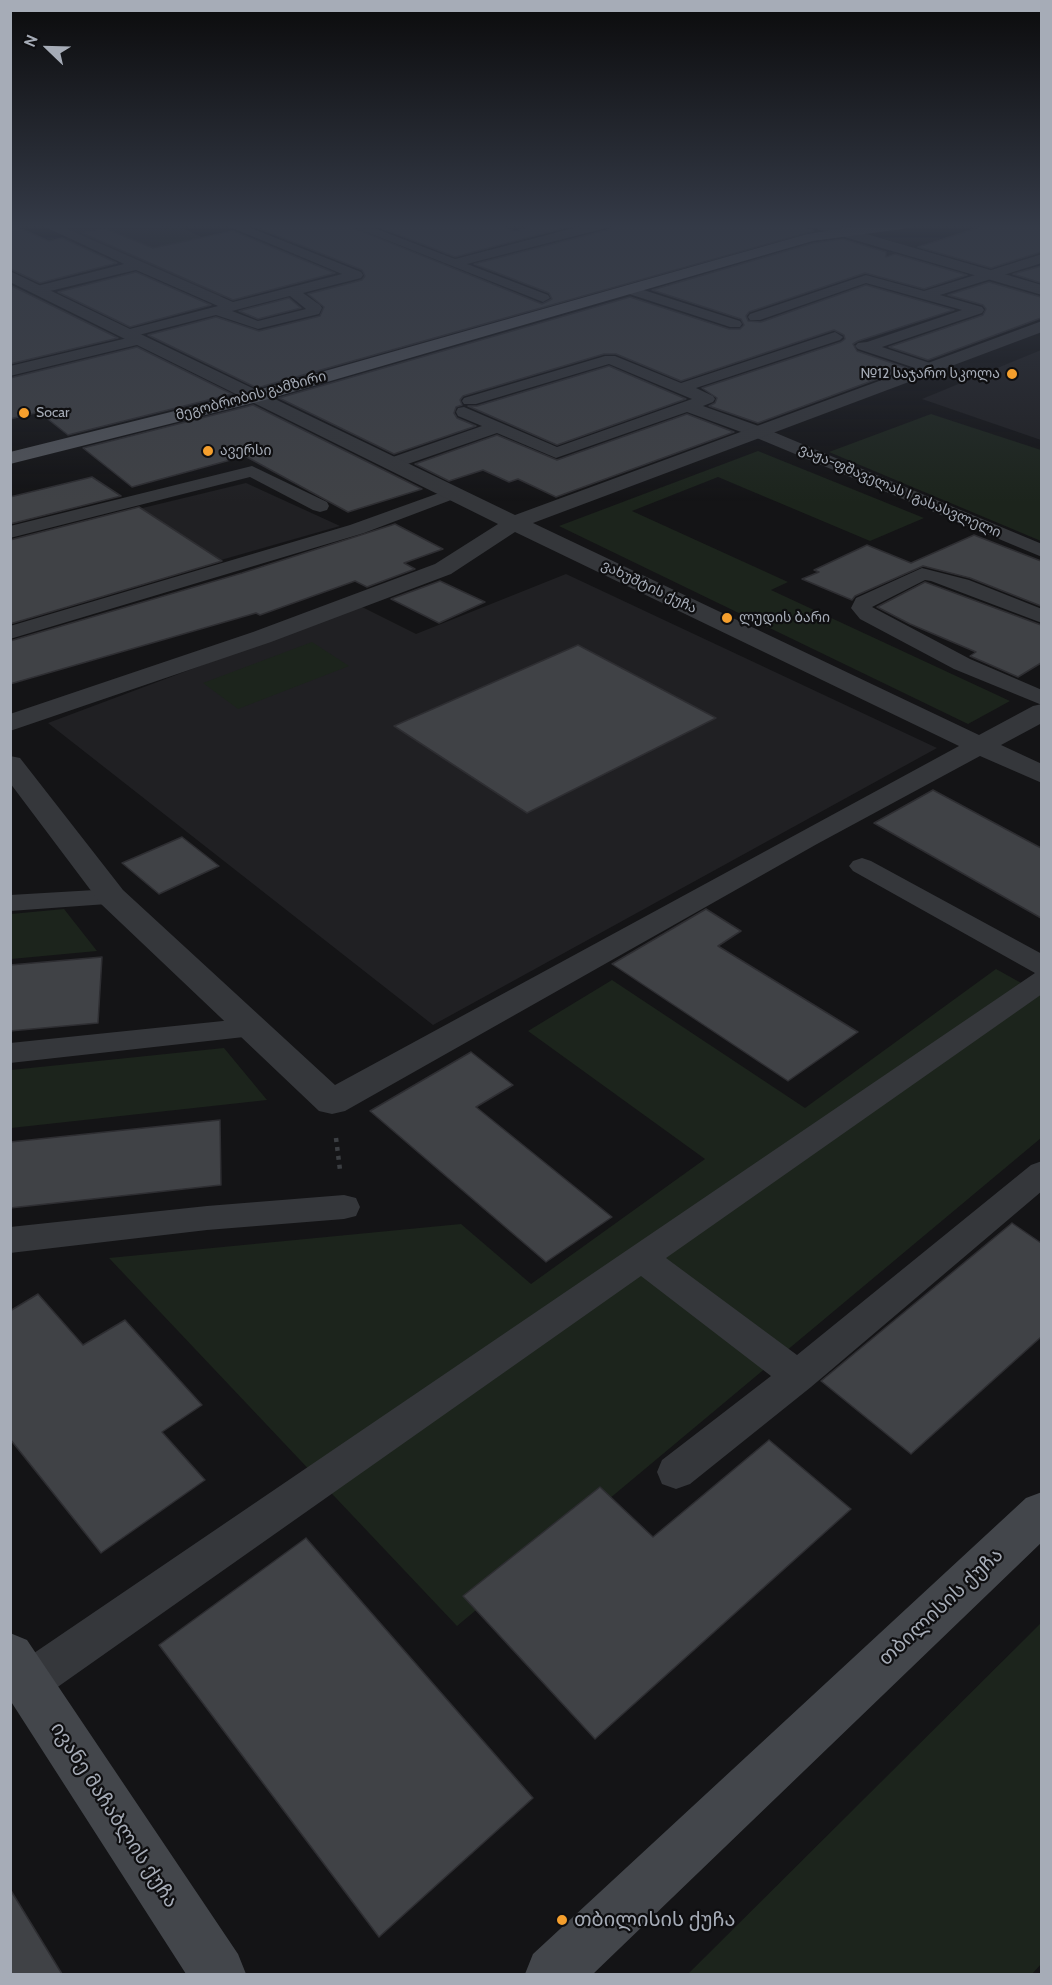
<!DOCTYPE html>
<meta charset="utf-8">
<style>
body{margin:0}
#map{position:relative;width:1052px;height:1985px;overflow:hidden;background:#141416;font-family:Cabin,sans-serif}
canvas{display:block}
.frame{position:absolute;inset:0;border:12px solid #a6acb7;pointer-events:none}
.north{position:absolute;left:18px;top:18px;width:60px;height:60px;-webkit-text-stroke:4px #0f0f11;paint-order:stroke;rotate:293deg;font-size:16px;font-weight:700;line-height:24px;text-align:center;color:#a6acb7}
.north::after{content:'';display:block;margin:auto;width:21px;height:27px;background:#a6acb7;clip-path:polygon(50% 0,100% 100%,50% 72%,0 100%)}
</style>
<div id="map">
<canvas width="1052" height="1985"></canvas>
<div class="frame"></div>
<div class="north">N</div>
</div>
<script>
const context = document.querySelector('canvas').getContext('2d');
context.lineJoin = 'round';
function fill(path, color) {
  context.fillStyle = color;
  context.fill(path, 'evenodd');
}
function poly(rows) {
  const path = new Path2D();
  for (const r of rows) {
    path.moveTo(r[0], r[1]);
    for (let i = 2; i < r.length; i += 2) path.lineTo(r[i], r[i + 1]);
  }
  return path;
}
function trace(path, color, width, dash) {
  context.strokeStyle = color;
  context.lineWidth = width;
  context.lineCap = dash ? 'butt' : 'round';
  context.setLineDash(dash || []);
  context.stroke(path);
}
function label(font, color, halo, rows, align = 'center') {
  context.font = font + ' Cabin,"Noto Sans Georgian",sans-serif';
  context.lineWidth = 4.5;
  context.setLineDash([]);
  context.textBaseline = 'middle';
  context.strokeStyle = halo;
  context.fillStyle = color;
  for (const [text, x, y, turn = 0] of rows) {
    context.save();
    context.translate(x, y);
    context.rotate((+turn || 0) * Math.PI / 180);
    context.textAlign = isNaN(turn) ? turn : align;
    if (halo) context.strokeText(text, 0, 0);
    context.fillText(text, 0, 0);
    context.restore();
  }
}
const built = poly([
 [52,224,156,224,289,280,216,298],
 [1041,350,1041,440,922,399],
 [246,483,340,526,11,620,10,540],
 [566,574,937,748,433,1025,48,723,360,606,416,634]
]);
const green = poly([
 [177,226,220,245,185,253,143,234],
 [931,414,1041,450,1041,541,829,452],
 [758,451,924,518,870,541,718,477,632,511,788,582,771,590,1010,701,968,724,559,526],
 [312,642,349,666,238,709,203,683],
 [64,909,97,951,11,959,11,914],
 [996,969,1041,994,1041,1138,457,1626,109,1258,461,1224,531,1284,705,1159,528,1031,612,980,805,1108],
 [224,1048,267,1100,11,1128,11,1070],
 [1041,1623,1042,1963,1032,1974,688,1974]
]);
const building = poly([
 [10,224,49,241,62,238,117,263,40,283,10,269,10,224],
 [262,224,344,224,542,304,552,299,549,293,474,264,611,229,613,224,806,224,808,228,814,231,257,388,148,335,216,317,259,331,320,316,324,307,308,294,362,280,365,276,362,270,253,226,262,224],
 [371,224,494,224,515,231,542,224,579,224,455,257,371,224],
 [990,224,1041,224,1041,252,991,268,918,247,990,224],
 [104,228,153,248,233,231,335,273,233,300,82,233,104,228],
 [843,239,886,252,886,257,895,254,967,275,924,289,865,273,749,312,746,316,748,321,761,322,866,285,954,310,858,341,853,344,857,351,907,368,758,423,709,406,715,403,717,398,702,388,841,342,845,339,844,335,834,330,681,381,616,354,604,354,463,396,460,400,462,405,456,407,454,413,457,418,476,426,394,454,279,398,630,297,729,329,740,329,744,325,741,319,652,290,813,243,843,239],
 [1041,266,1041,283,1013,274,1041,266],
 [136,272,211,305,130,327,58,292,136,272],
 [989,282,1041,297,1041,318,928,360,889,347,983,315,986,309,983,305,948,295,989,282],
 [10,285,118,338,10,364,10,285],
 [289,298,301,308,258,319,239,311,289,298],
 [137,347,232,394,68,435,39,412,10,419,10,378,137,347],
 [609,366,686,399,557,445,468,406,477,406,609,366],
 [253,405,422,489,348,512,245,456,132,487,83,448,253,405],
 [687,414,734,432,556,497,518,479,509,482,483,470,449,481,415,464,497,435,557,460,687,414],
 [92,477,121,496,10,524,10,497,92,477],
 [139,507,222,561,10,624,10,540,139,507],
 [395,524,443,549,404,563,415,569,367,587,355,581,260,615,256,613,10,684,10,641,242,573,395,524],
 [974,535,1041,561,1041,606,970,578,923,566,855,596,852,600,802,579,819,572,814,570,867,545,911,563,974,535],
 [440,581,485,602,439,623,391,599,440,581],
 [925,582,1041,625,1041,663,1018,677,970,656,976,652,910,624,877,607,925,582],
 [578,645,716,718,527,813,394,726,578,645],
 [933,790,1041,848,1041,918,874,823,933,790],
 [182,837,219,866,159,894,122,863,182,837],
 [706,909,741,931,718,946,858,1032,788,1081,612,964,706,909],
 [102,957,98,1023,10,1031,10,965,102,957],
 [471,1052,513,1085,476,1107,612,1217,546,1262,370,1111,471,1052],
 [220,1120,221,1185,10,1208,10,1142,220,1120],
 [1012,1223,1041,1243,1041,1337,911,1454,821,1381,1012,1223],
 [38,1294,83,1345,125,1320,202,1405,162,1432,205,1480,101,1553,10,1439,10,1311,38,1294],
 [769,1440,851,1509,595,1739,463,1596,600,1487,653,1537,769,1440],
 [306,1538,533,1798,379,1937,159,1645,306,1538],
 [10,1889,62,1974,10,1974,10,1889]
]);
const path = poly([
 [336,1138,340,1170]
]);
const lane = poly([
 [39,224,56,224,233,302,342,274,223,224,241,224,361,272,363,275,361,278,303,293,320,305,322,308,319,314,258,329,216,315,127,338,120,334,122,331,218,306,136,270,38,294,33,293,31,290,33,287,124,264,39,224],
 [290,296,306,309,258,321,232,311,290,296],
 [346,224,364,224,455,259,589,224,611,224,610,227,467,264,548,295,550,298,543,302,346,224],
 [1042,254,1042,263,940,295,982,307,984,310,982,313,882,347,936,365,938,368,930,373,858,349,855,346,858,343,867,342,962,310,866,283,760,320,750,320,748,317,750,314,866,275,924,291,1042,254],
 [628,285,740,321,742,324,740,327,730,327,623,292,621,289,628,285],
 [835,332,843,337,840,340,696,388,713,396,715,399,713,402,703,406,764,428,1042,544,1042,557,752,436,687,412,556,458,497,433,399,467,387,467,384,463,387,459,482,426,458,416,456,412,458,408,464,407,557,447,692,399,609,364,476,404,464,404,462,401,464,398,605,356,615,356,681,383,835,332],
 [140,335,145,337,148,340,145,343,10,376,10,366,140,335],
 [252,466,327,502,329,506,327,510,320,512,313,510,250,477,10,538,10,526,252,466],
 [453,488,459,489,462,493,459,497,364,533,10,639,10,626,350,525,453,488],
 [922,568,969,580,1042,609,1042,623,931,581,925,580,872,607,970,659,1042,690,1042,705,954,669,860,619,851,608,856,598,922,568],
 [862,858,871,861,1042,954,1042,994,666,1258,797,1355,1031,1165,1042,1161,1042,1191,811,1387,690,1484,676,1489,662,1484,657,1472,662,1460,771,1376,641,1276,42,1698,27,1704,12,1698,12,1668,1035,973,853,871,849,866,853,861,862,858],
 [112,889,121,891,125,897,121,903,10,911,10,895,112,889],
 [252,1018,262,1021,267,1028,262,1035,10,1063,10,1043,252,1018],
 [344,1195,356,1198,360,1207,356,1216,344,1219,207,1230,10,1253,10,1227,207,1206,344,1195]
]);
const street = poly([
 [808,224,832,224,1042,285,1042,295,810,227,808,224],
 [10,271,515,515,1042,321,1042,332,533,523,979,735,1033,706,1042,704,1042,723,1001,745,1042,764,1042,783,980,756,817,844,345,1111,332,1114,319,1111,101,904,10,783,10,756,20,758,123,890,335,1085,959,746,515,532,451,574,271,642,10,731,10,714,253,632,435,564,498,524,10,282,10,271]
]);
const secondary = poly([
 [1042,1492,1042,1542,593,1974,525,1974,533,1954,1026,1498,1042,1492],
 [10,1633,27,1640,238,1954,246,1974,186,1974,10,1700,10,1633]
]);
const primary = poly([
 [873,224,916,224,909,228,813,241,265,400,10,464,10,452,251,392,807,234,873,224]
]);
const markers = [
 [1012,374,6,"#f59f2d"],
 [24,413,6,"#f59f2d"],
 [208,451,6,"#f59f2d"],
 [727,618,6,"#f59f2d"],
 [562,1920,6,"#f59f2d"]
];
const farPoinames = [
 ["№12 საჯარო სკოლა",1000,374,"right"],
 ["Socar",36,413],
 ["ავერსი",220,451],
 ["ლუდის ბარი",739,618]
];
const farStreetnames = [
 ["მეგობრობის გამზირი",251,396,-15],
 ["ვაჟა-ფშაველას I გასასვლელი",900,491,23],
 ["ვახუშტის ქუჩა",649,587,26]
];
const nearStreetnames = [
 ["თბილისის ქუჩა",941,1607,-43],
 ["ივანე მაჩაბლის ქუჩა",114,1815,57]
];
const nearPoinames = [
 ["თბილისის ქუჩა",574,1920]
];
fill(built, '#202023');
fill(green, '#1c241c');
fill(building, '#404246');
trace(building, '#2e2e32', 1.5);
trace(path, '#3b3e42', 4.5, [4, 5]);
fill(lane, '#35373b');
fill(street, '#35373b');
fill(secondary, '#43464b');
fill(primary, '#51545a');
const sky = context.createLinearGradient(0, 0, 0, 502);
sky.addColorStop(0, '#0b0b0c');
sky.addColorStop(0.45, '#343a47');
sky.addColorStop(1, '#343a4700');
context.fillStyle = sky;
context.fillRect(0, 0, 1052, 502);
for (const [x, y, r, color] of markers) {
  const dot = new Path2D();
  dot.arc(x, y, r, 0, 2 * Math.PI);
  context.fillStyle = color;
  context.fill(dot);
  trace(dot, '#0f0f11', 2);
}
label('14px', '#a6acb7', '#0f0f11', farPoinames, 'left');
label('14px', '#a6acb7', '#0f0f11', farStreetnames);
label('20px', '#a6acb7', '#0f0f11', nearStreetnames);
label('20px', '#a6acb7', '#0f0f11', nearPoinames, 'left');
</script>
